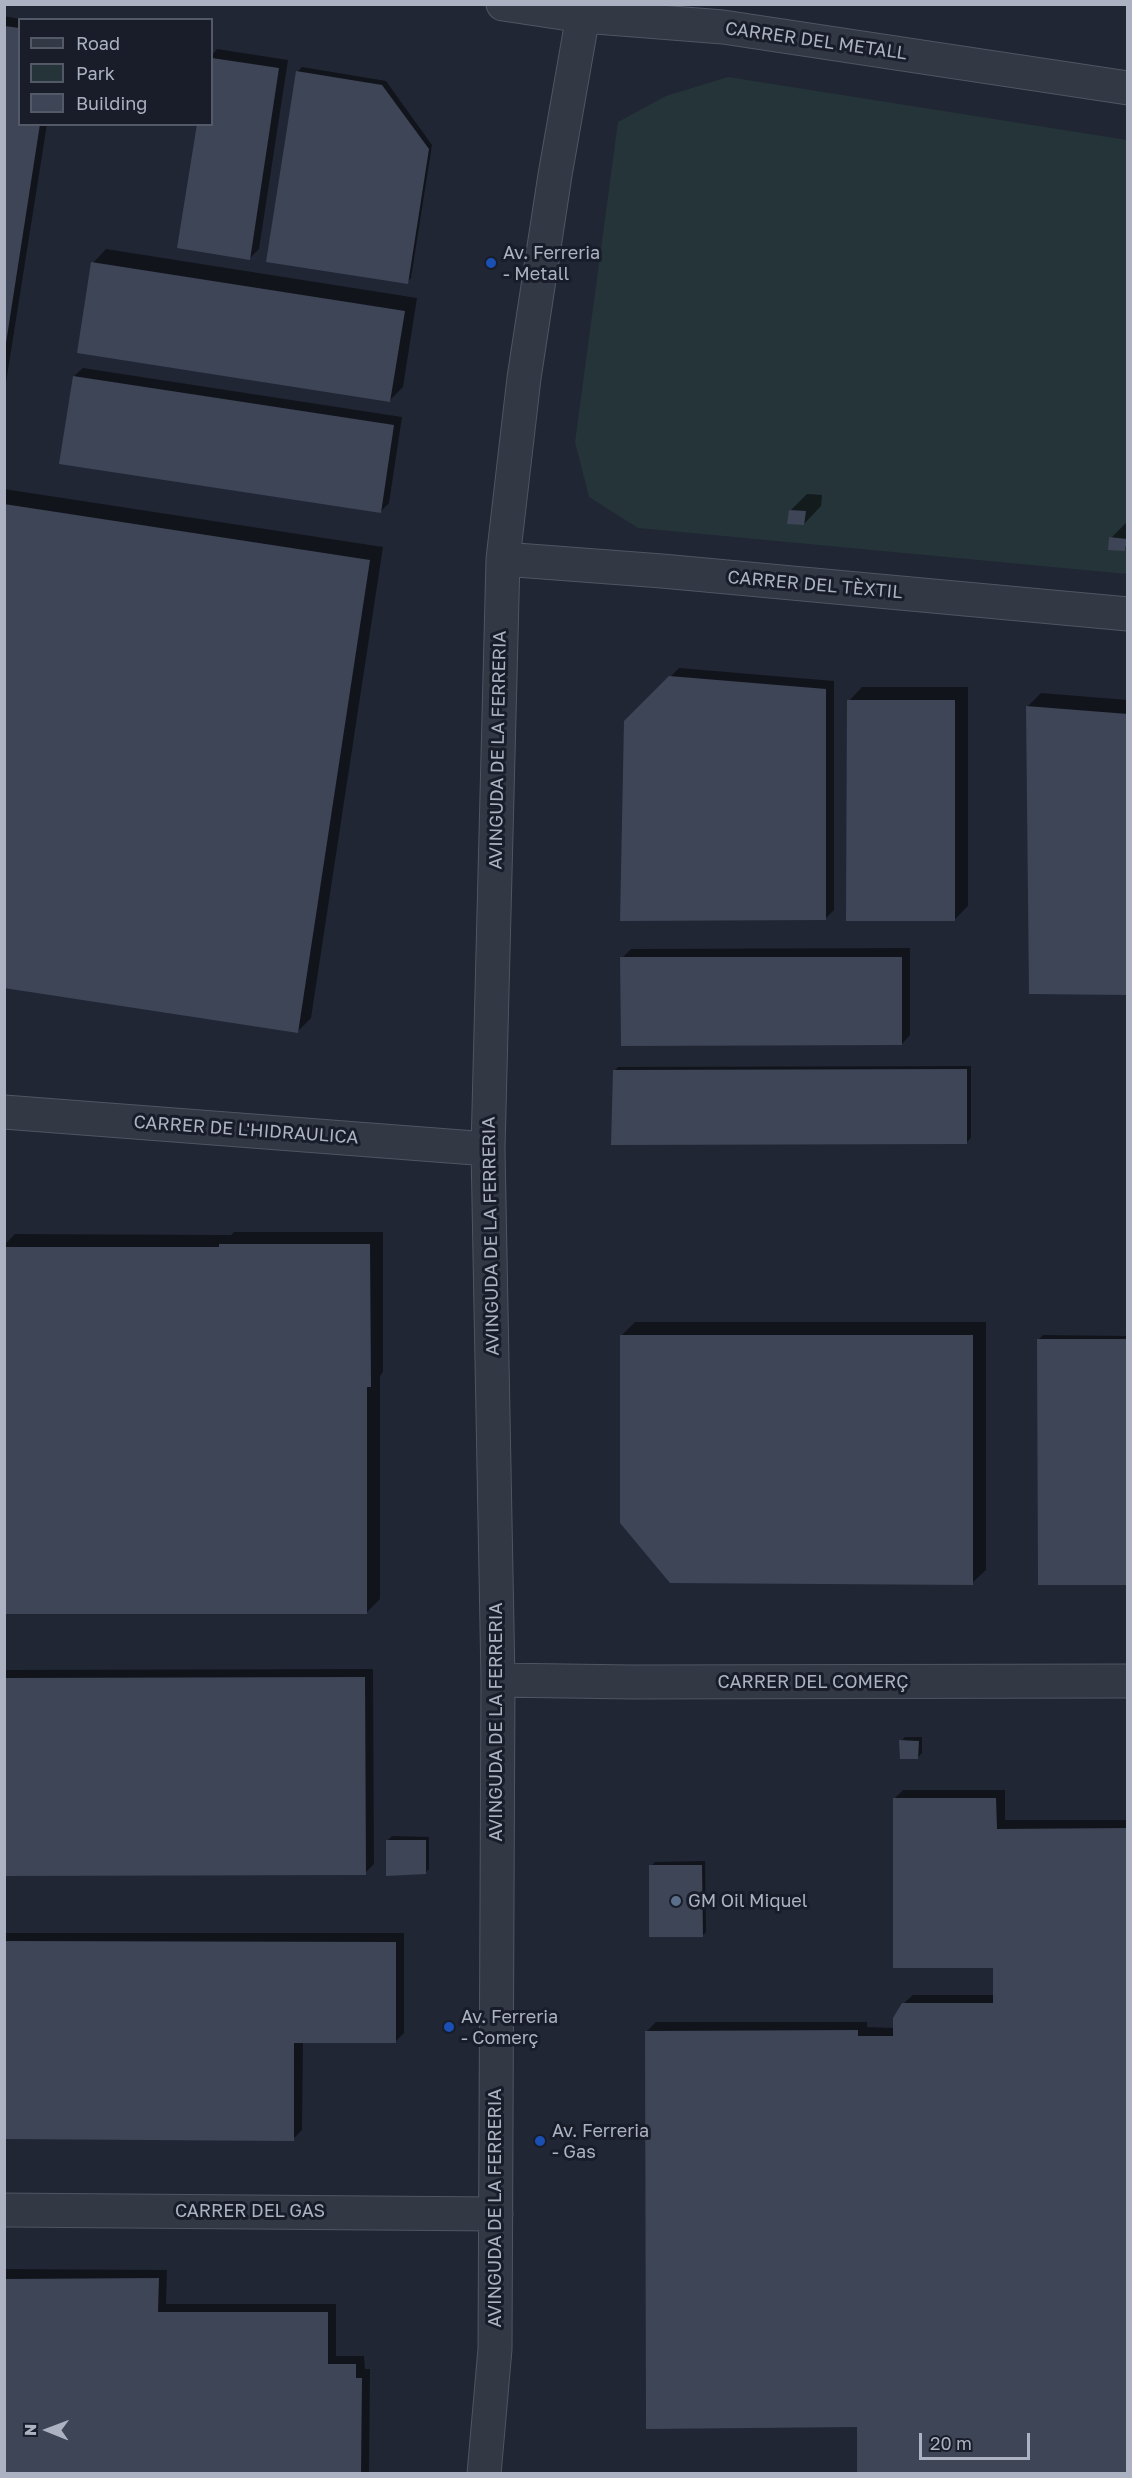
<!DOCTYPE html>
<meta charset="utf-8">
<style>
body{margin:0}
#map{position:relative;width:1132px;height:2478px;overflow:hidden;background:#202634;font-family:"Golos Text",sans-serif}
canvas{display:block}
.frame{position:absolute;inset:0;border:6px solid #acb2c2;pointer-events:none}
.legend{position:absolute;left:18px;top:18px;width:195px;height:108px;box-sizing:border-box;background:#181d29;border:2px solid #535966;margin:0;padding:8px 10px;list-style:none;font-size:18px;color:#acb2c2}
.legend li{display:flex;align-items:center;gap:12px;height:30px}
.legend b{width:30px;border:2px solid #535966}
.north{position:absolute;left:18px;top:2400px;width:60px;height:60px;-webkit-text-stroke:4px #181d29;paint-order:stroke;rotate:271deg;font-size:16px;font-weight:700;line-height:24px;text-align:center;color:#acb2c2}
.north::after{content:'';display:block;margin:auto;width:21px;height:27px;background:#acb2c2;clip-path:polygon(50% 0,100% 100%,50% 72%,0 100%)}
.scale{position:absolute;left:919px;top:2433px;width:111px;height:27px;box-sizing:border-box;border:3px solid #acb2c2;border-top:0;padding-left:8px;font-size:18px;line-height:21px;white-space:nowrap;color:#acb2c2;-webkit-text-stroke:4px #181d29;paint-order:stroke}
</style>
<div id="map">
<canvas width="1132" height="2478"></canvas>
<div class="frame"></div>
<ul class="legend">
<li><b style="height:8px;background:#333845"></b>Road</li>
<li><b style="height:16px;background:#243438"></b>Park</li>
<li><b style="height:16px;background:#3e4557"></b>Building</li>
</ul>
<div class="north">N</div>
<div class="scale">20 m</div>
</div>
<script>
const context = document.querySelector('canvas').getContext('2d');
context.lineJoin = 'round';
function fill(path, color) {
  context.fillStyle = color;
  context.fill(path, 'evenodd');
}
function poly(rows) {
  const path = new Path2D();
  for (const r of rows) {
    path.moveTo(r[0], r[1]);
    for (let i = 2; i < r.length; i += 2) path.lineTo(r[i], r[i + 1]);
  }
  return path;
}
function trace(path, color, width, dash) {
  context.strokeStyle = color;
  context.lineWidth = width;
  context.lineCap = dash ? 'butt' : 'round';
  context.setLineDash(dash || []);
  context.stroke(path);
}
function label(font, color, halo, rows, align = 'center') {
  context.font = font + ' "Golos Text",sans-serif';
  context.lineWidth = 6;
  context.setLineDash([]);
  context.textBaseline = 'middle';
  context.strokeStyle = halo;
  context.fillStyle = color;
  for (const [text, x, y, turn = 0] of rows) {
    context.save();
    context.translate(x, y);
    context.rotate((+turn || 0) * Math.PI / 180);
    context.textAlign = isNaN(turn) ? turn : align;
    if (halo) context.strokeText(text, 0, 0);
    context.fillText(text, 0, 0);
    context.restore();
  }
}
const green = poly([
 [728,77,1127,140,1127,574,638,528,589,497,575,442,618,122,666,96]
]);
const shadow = poly([
 [4,16,25,20,20,20,20,124,47,124,4,395],
 [217,49,288,60,259,249,250,258,212,124,212,55],
 [302,67,386,81,432,145,411,278,407,282,297,72],
 [106,249,417,298,403,387,390,400,93,263],
 [83,368,402,417,389,503,380,512,74,376],
 [4,489,383,547,311,1018,297,1032,4,987],
 [807,494,822,495,821,506,804,524,790,511],
 [1128,521,1128,547,1125,550,1111,538],
 [679,668,834,681,834,910,825,919,626,722],
 [862,687,968,687,968,906,954,920,849,701],
 [1041,693,1128,700,1128,994,1028,706],
 [910,948,910,1035,902,1044,622,958,631,949],
 [971,1066,971,1138,967,1142,614,1071,618,1067],
 [234,1232,383,1232,383,1372,380,1376,380,1599,367,1612,4,1613,4,1245,15,1234,231,1235],
 [635,1322,986,1322,986,1570,972,1583,621,1336],
 [1043,1335,1128,1336,1128,1584,1039,1339],
 [373,1669,374,1864,365,1873,4,1875,4,1670],
 [905,1737,922,1737,922,1753,917,1758,901,1741],
 [903,1790,1005,1790,1005,1820,1128,1820,1128,2474,859,2426,647,2031,656,2022,867,2022,867,2027,895,2028,903,2004,913,1995,994,1995,994,1966,894,1799],
 [392,1836,429,1837,429,1869,425,1873,388,1840],
 [705,1861,706,1932,702,1936,651,1866,655,1862],
 [4,1933,404,1933,404,2033,395,2042,303,2042,302,2130,293,2139,4,2138],
 [4,2269,167,2270,166,2304,336,2304,336,2356,364,2356,365,2369,370,2369,369,2474,4,2474]
]);
const building = poly([
 [4,26,20,28,20,124,40,124,6,343],
 [212,58,279,68,250,260,177,248,197,124,212,124],
 [296,71,382,85,429,149,408,284,266,262],
 [91,262,405,311,390,402,77,353],
 [73,376,394,425,381,513,59,464],
 [4,504,370,560,298,1033,4,988],
 [789,510,806,511,804,525,787,524],
 [1109,537,1127,539,1125,551,1108,550],
 [669,676,826,689,826,920,620,921,624,721],
 [847,700,955,700,955,921,846,921],
 [1026,706,1128,714,1128,995,1029,994],
 [620,957,902,957,902,1045,621,1046],
 [967,1069,967,1144,611,1145,613,1070],
 [219,1244,370,1244,371,1387,367,1387,367,1614,4,1614,4,1247,219,1247],
 [620,1335,973,1335,973,1585,670,1583,620,1523],
 [1037,1339,1128,1339,1128,1585,1038,1585],
 [365,1677,366,1875,4,1876,4,1678],
 [899,1740,919,1741,918,1759,900,1759],
 [893,1798,996,1798,997,1829,1128,1828,1128,2474,857,2474,857,2427,646,2429,645,2031,858,2030,858,2036,893,2036,893,2018,902,2003,993,2003,993,1968,893,1968],
 [386,1840,426,1840,426,1874,386,1876],
 [649,1865,702,1865,703,1937,649,1937],
 [4,1941,396,1942,396,2043,294,2043,294,2141,4,2139],
 [159,2278,158,2312,328,2312,328,2364,356,2364,356,2378,362,2378,361,2474,4,2474,4,2279]
]);
const street = poly([
 [503,4,583,16,723,27,1128,88],
 [503,559,662,571,1128,614],
 [4,1112,488,1149],
 [498,1680,633,1682,1128,1681],
 [4,2210,496,2214],
 [484,2474,495,2349,498,1680,488,1149,503,559,524,378,555,175,585,4]
]);
const markers = [
 [491,263,6,"#1a4fb4"],
 [676,1901,6,"#5c6f8a"],
 [449,2027,6,"#1a4fb4"],
 [540,2141,6,"#1a4fb4"]
];
const streetNames = [
 ["CARRER DEL METALL",816,41,8],
 ["CARRER DEL TÈXTIL",815,585,5],
 ["AVINGUDA DE LA FERRERIA",498,750,-89],
 ["CARRER DE L'HIDRAULICA",246,1130,4],
 ["AVINGUDA DE LA FERRERIA",491,1236,-91],
 ["CARRER DEL COMERÇ",813,1682],
 ["AVINGUDA DE LA FERRERIA",496,1722,-90],
 ["AVINGUDA DE LA FERRERIA",495,2208,-90],
 ["CARRER DEL GAS",250,2211]
];
const poiNames = [
 ["Av. Ferreria",503,253],
 ["- Metall",503,274],
 ["GM Oil Miquel",688,1901],
 ["Av. Ferreria",461,2017],
 ["- Comerç",461,2038],
 ["Av. Ferreria",552,2131],
 ["- Gas",552,2152]
];
fill(green, '#243438');
fill(shadow, '#0007');
fill(building, '#3e4557');
trace(street, '#505563', 35);
trace(street, '#333845', 33);
for (const [x, y, r, color] of markers) {
  const dot = new Path2D();
  dot.arc(x, y, r, 0, 2 * Math.PI);
  context.fillStyle = color;
  context.fill(dot);
  trace(dot, '#181d29', 2);
}
label('18px', '#acb2c2', '#181d29', streetNames);
label('18px', '#acb2c2', '#181d29', poiNames, 'left');
</script>
